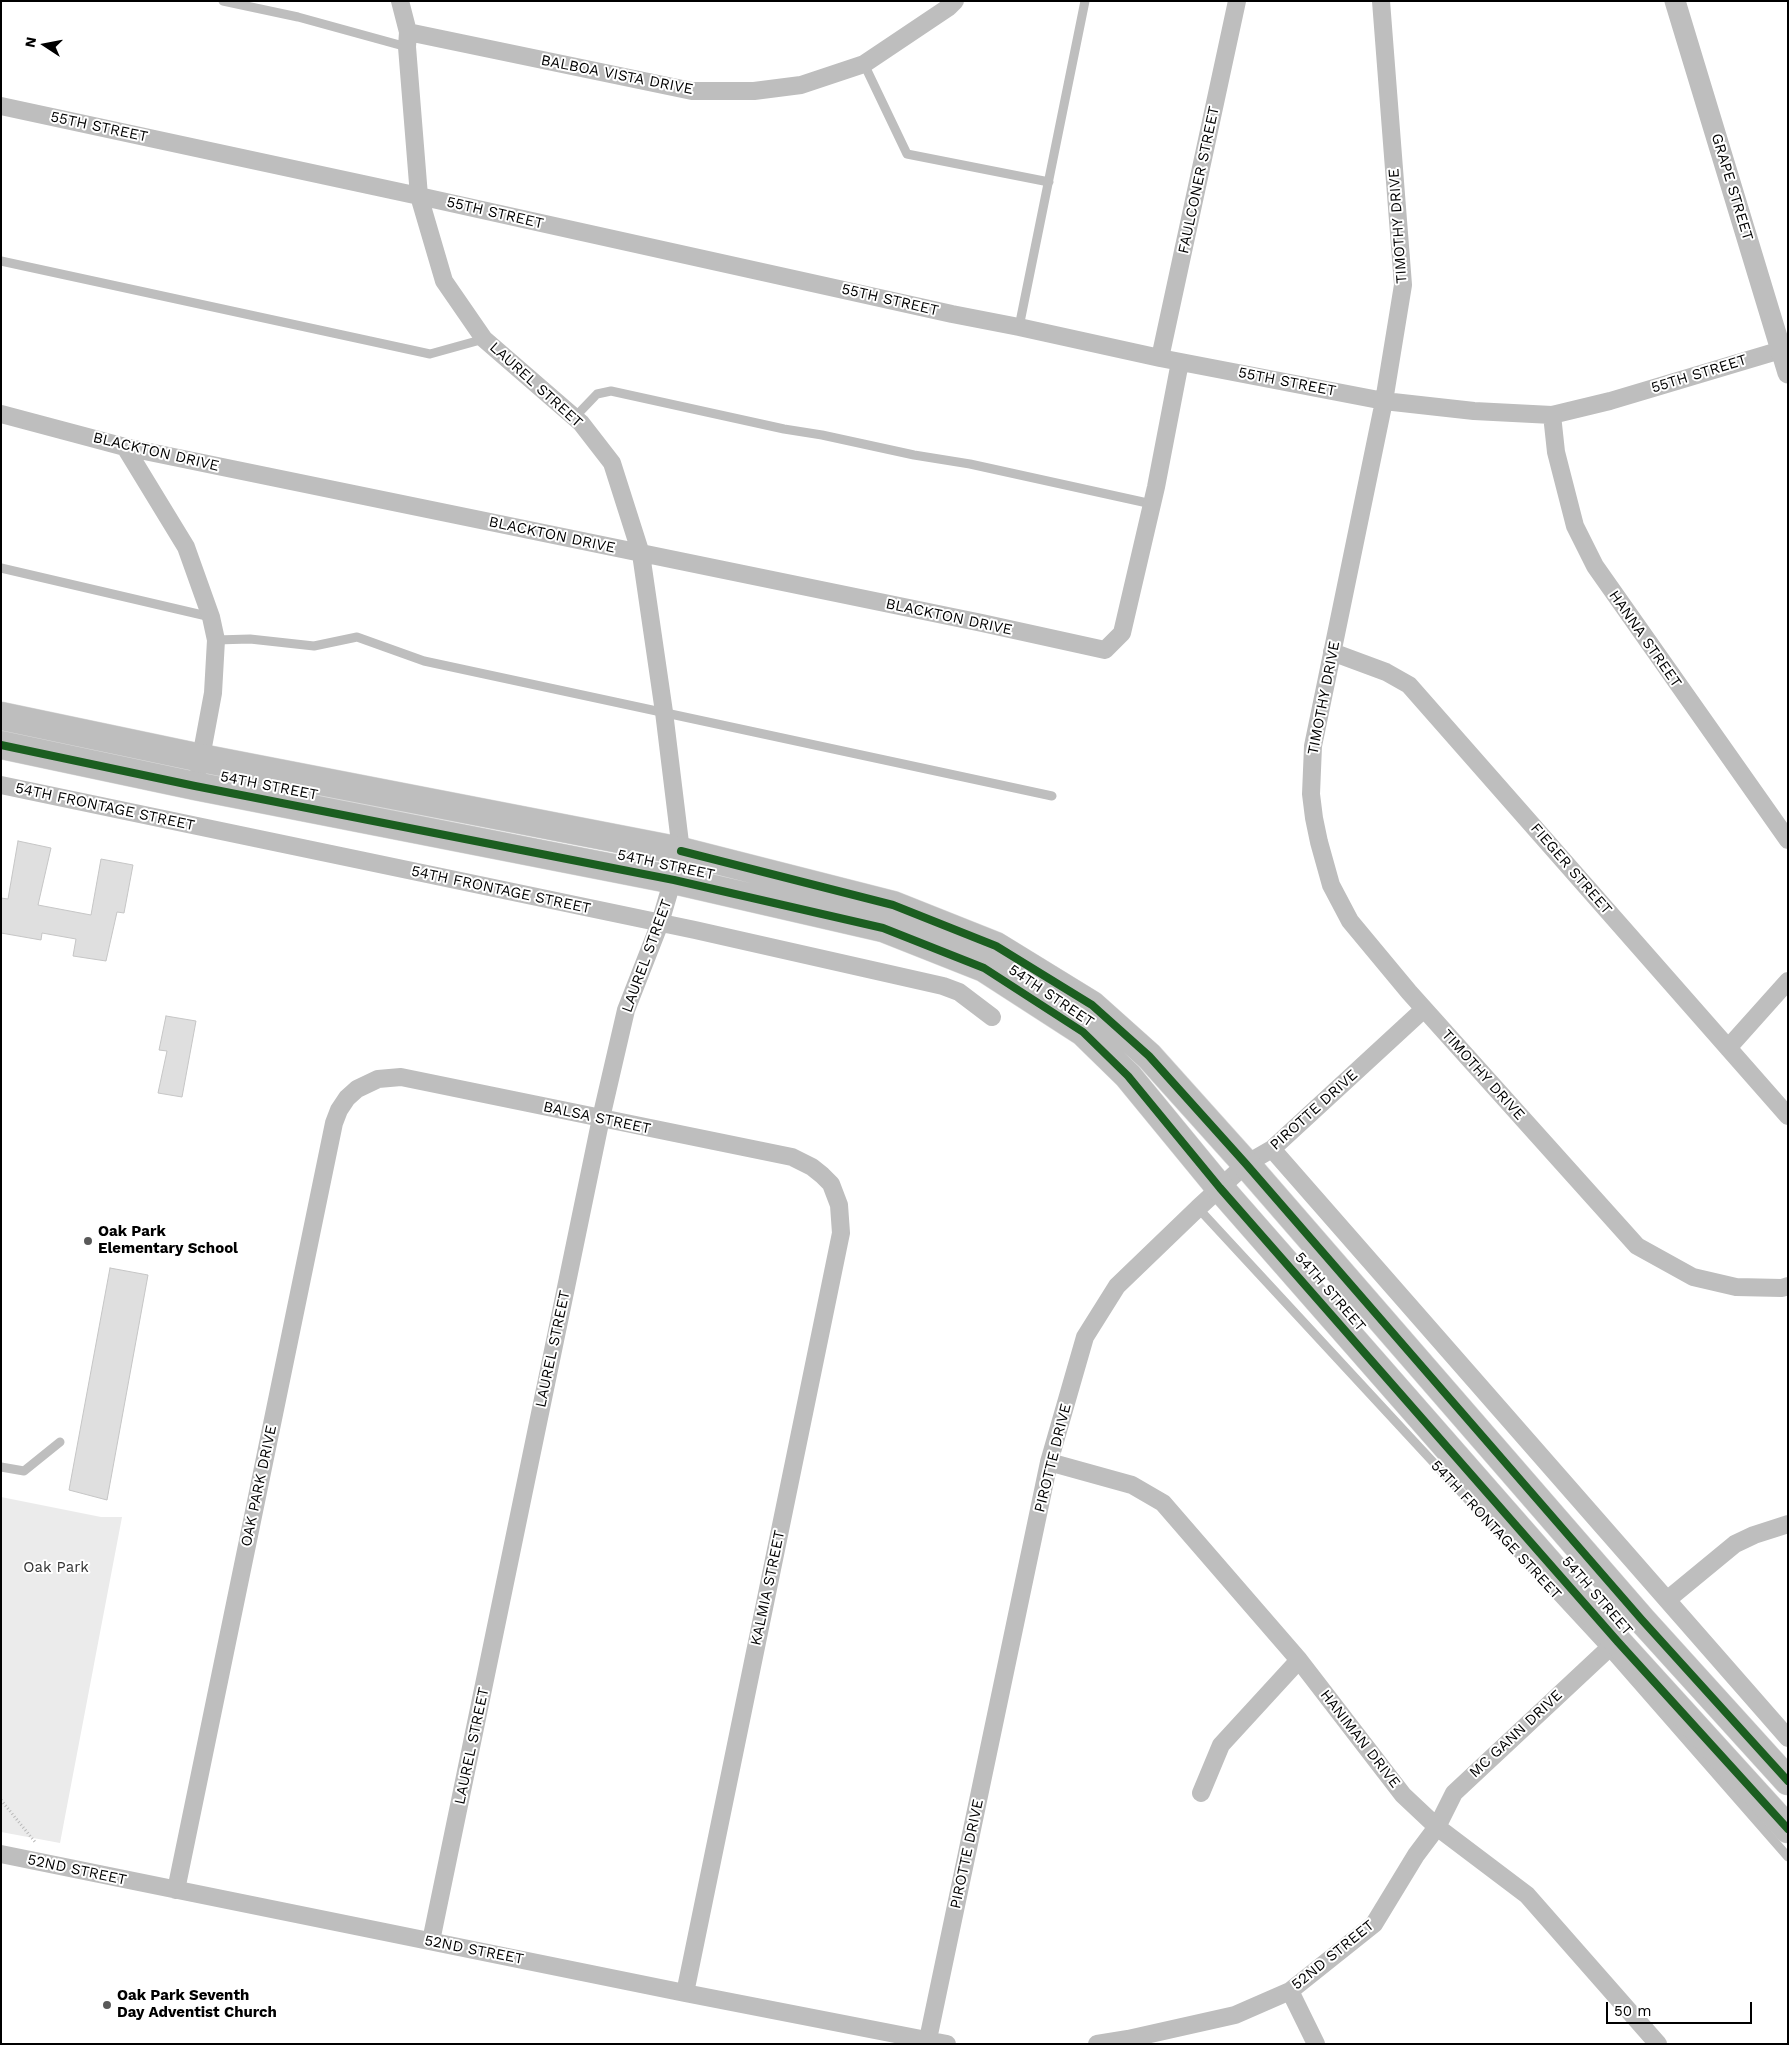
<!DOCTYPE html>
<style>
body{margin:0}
#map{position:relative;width:1789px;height:2045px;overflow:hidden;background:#fff;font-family:"Work Sans",sans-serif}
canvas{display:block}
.frame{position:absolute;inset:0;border:2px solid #000;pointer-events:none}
.north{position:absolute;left:20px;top:20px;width:50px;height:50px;-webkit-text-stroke:4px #fff;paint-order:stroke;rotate:281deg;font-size:14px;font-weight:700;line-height:20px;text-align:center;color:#000}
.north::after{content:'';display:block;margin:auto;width:18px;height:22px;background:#000;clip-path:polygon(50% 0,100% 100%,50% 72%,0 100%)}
.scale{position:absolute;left:1606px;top:2002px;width:146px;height:22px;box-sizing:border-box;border:2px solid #000;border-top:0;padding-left:6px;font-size:15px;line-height:18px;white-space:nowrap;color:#000;-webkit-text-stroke:4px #fff;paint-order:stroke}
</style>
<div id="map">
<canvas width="1789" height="2045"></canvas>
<div class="frame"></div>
<div class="north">N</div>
<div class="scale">50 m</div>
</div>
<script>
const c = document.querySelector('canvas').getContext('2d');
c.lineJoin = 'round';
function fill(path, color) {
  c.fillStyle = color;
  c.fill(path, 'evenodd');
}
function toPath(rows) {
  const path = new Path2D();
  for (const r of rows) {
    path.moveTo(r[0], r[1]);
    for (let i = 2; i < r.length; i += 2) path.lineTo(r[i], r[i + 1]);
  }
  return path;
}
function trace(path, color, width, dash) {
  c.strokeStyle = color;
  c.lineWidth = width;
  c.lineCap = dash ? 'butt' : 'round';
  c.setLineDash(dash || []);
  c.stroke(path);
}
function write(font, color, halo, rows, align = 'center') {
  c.font = font + ' "Work Sans",sans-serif';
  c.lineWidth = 4;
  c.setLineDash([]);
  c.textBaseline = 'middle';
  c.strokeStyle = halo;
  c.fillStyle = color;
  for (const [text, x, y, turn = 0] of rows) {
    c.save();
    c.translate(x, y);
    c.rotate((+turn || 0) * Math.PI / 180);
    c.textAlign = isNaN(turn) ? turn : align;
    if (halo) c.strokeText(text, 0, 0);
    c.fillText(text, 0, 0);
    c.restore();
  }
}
const green = toPath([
 [1,1497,101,1517,122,1517,60,1843,1,1832]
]);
const building = toPath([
 [18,841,51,848,38,905,91,915,101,859,133,865,124,913,117,912,106,961,73,956,76,939,42,933,41,940,1,933,1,898,8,899,18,841],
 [166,1016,196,1021,182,1097,158,1093,167,1051,159,1050,166,1016],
 [110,1268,148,1275,107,1500,69,1490,110,1268]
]);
const path = toPath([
 [1,1800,35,1842]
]);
const service = toPath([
 [223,1,298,17,407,47],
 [864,64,907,154,1049,182],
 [1,261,430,354,484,339],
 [1019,327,1085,1],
 [574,418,597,394,611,391,784,429,822,435,914,455,970,464,1152,504],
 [1,568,211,617],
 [216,640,250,639,314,646,357,637,424,661,1052,796],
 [1198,1208,1607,1650,1788,1857],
 [1,1467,24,1471,60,1442]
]);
const minor = toPath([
 [400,1,408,32,407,47,419,196,444,281,484,339,581,423,612,463,641,554,664,712,681,851,660,923,626,1010,601,1118,431,1941],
 [1381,1,1403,285,1384,401,1313,746,1311,794,1314,818,1319,842,1331,885,1350,921,1409,992,1637,1246,1693,1277,1736,1287,1782,1288,1788,1286],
 [408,32,692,91,754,91,801,85,864,64,949,7,955,1],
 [1,106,419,196,952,314,1019,327,1160,358,1384,401,1474,411,1552,415,1610,401,1781,350],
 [1160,358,1237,1],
 [1,414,125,447,982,623,1105,650,1122,633,1156,487,1180,362],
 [1552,415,1556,452,1575,526,1595,566,1788,840],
 [125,447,186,547,211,617,216,640,213,693,199,768],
 [1332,652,1386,672,1409,685,1788,1116],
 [1,785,695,930,943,986,959,992,992,1017],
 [1728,1048,1788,981],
 [1272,1149,1788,1738],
 [1049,1462,1132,1485,1163,1503,1299,1660,1403,1795,1437,1827,1527,1895,1658,2044],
 [1667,1600,1735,1544,1754,1535,1788,1524],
 [1201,1793,1221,1745,1299,1660],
 [1,1854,685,1993,947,2044],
 [176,1890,334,1123,339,1110,347,1098,357,1089,378,1079,401,1077,792,1157,812,1167,822,1175,831,1184,839,1205,841,1233,685,1993],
 [1290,1991,1316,2044],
 [927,2044,1049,1462,1085,1337,1117,1286,1198,1208,1246,1164,1272,1149,1424,1009],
 [1097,2044,1128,2039,1235,2015,1290,1991,1374,1924,1416,1855,1437,1827,1454,1793,1607,1650]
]);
const tertiary = toPath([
 [1675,1,1788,373]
]);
const primary = toPath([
 [1,716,201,758,681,851,893,905,996,946,1092,1005,1149,1056,1246,1164,1642,1620,1788,1781],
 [1,745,195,786,674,880,883,928,984,968,1083,1032,1128,1076,1220,1188,1618,1642,1788,1829]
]);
const cycleway = toPath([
 [1,745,195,786,674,880,883,928,984,968,1083,1032,1128,1076,1220,1188,1618,1642,1788,1829],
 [681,851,893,905,996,946,1092,1005,1149,1056,1246,1164,1642,1620,1788,1781]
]);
const markers = [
 [88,1241,5,"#595959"],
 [107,2005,5,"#595959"]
];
const streetNames = [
 ["BALBOA VISTA DRIVE",617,75,11],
 ["55TH STREET",99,127,12],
 ["FAULCONER STREET",1199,180,-78],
 ["GRAPE STREET",1732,187,73],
 ["55TH STREET",495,213,13],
 ["TIMOTHY DRIVE",1398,226,-94],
 ["55TH STREET",890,300,13],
 ["55TH STREET",1699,374,-17],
 ["55TH STREET",1287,382,11],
 ["LAUREL STREET",536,385,42],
 ["BLACKTON DRIVE",156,452,13],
 ["BLACKTON DRIVE",552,535,12],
 ["BLACKTON DRIVE",949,617,12],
 ["HANNA STREET",1645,639,55],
 ["TIMOTHY DRIVE",1324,698,-79],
 ["54TH STREET",269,786,11],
 ["54TH FRONTAGE STREET",105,807,12],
 ["54TH STREET",666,865,12],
 ["FIEGER STREET",1571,869,49],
 ["54TH FRONTAGE STREET",501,890,12],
 ["LAUREL STREET",647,956,-70],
 ["54TH STREET",1051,996,34],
 ["TIMOTHY DRIVE",1483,1075,48],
 ["PIROTTE DRIVE",1314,1110,-42],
 ["BALSA STREET",597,1118,12],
 ["54TH STREET",1330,1292,49],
 ["LAUREL STREET",553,1349,-78],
 ["PIROTTE DRIVE",1053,1458,-76],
 ["OAK PARK DRIVE",259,1486,-78],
 ["54TH FRONTAGE STREET",1496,1530,47],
 ["KALMIA STREET",768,1588,-78],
 ["54TH STREET",1597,1596,49],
 ["MC GANN DRIVE",1516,1734,-43],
 ["HANIMAN DRIVE",1360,1739,52],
 ["LAUREL STREET",472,1746,-78],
 ["PIROTTE DRIVE",967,1854,-78],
 ["52ND STREET",77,1870,12],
 ["52ND STREET",474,1950,11],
 ["52ND STREET",1333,1955,-39]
];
const poiNames = [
 ["Oak Park",98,1232],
 ["Elementary School",98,1249],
 ["Oak Park Seventh",117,1996],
 ["Day Adventist Church",117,2013]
];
const parkNames = [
 ["Oak Park",56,1568]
];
fill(green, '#ebebeb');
fill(building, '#dfdfdf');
trace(building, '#c6c6c6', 1);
trace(primary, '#dbdbdb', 29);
trace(path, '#b9b9b9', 3, [1, 2.5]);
trace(service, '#bebebe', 9);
trace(minor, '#bebebe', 18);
trace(tertiary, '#bebebe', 21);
trace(primary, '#bebebe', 28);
trace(cycleway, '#1b5e20', 8);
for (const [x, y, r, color] of markers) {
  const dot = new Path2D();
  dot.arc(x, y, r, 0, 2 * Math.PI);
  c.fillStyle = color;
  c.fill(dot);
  trace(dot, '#fff', 2);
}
write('15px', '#000', '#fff', streetNames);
write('bold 15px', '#000', '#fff', poiNames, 'left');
write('15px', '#323232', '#fff', parkNames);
</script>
